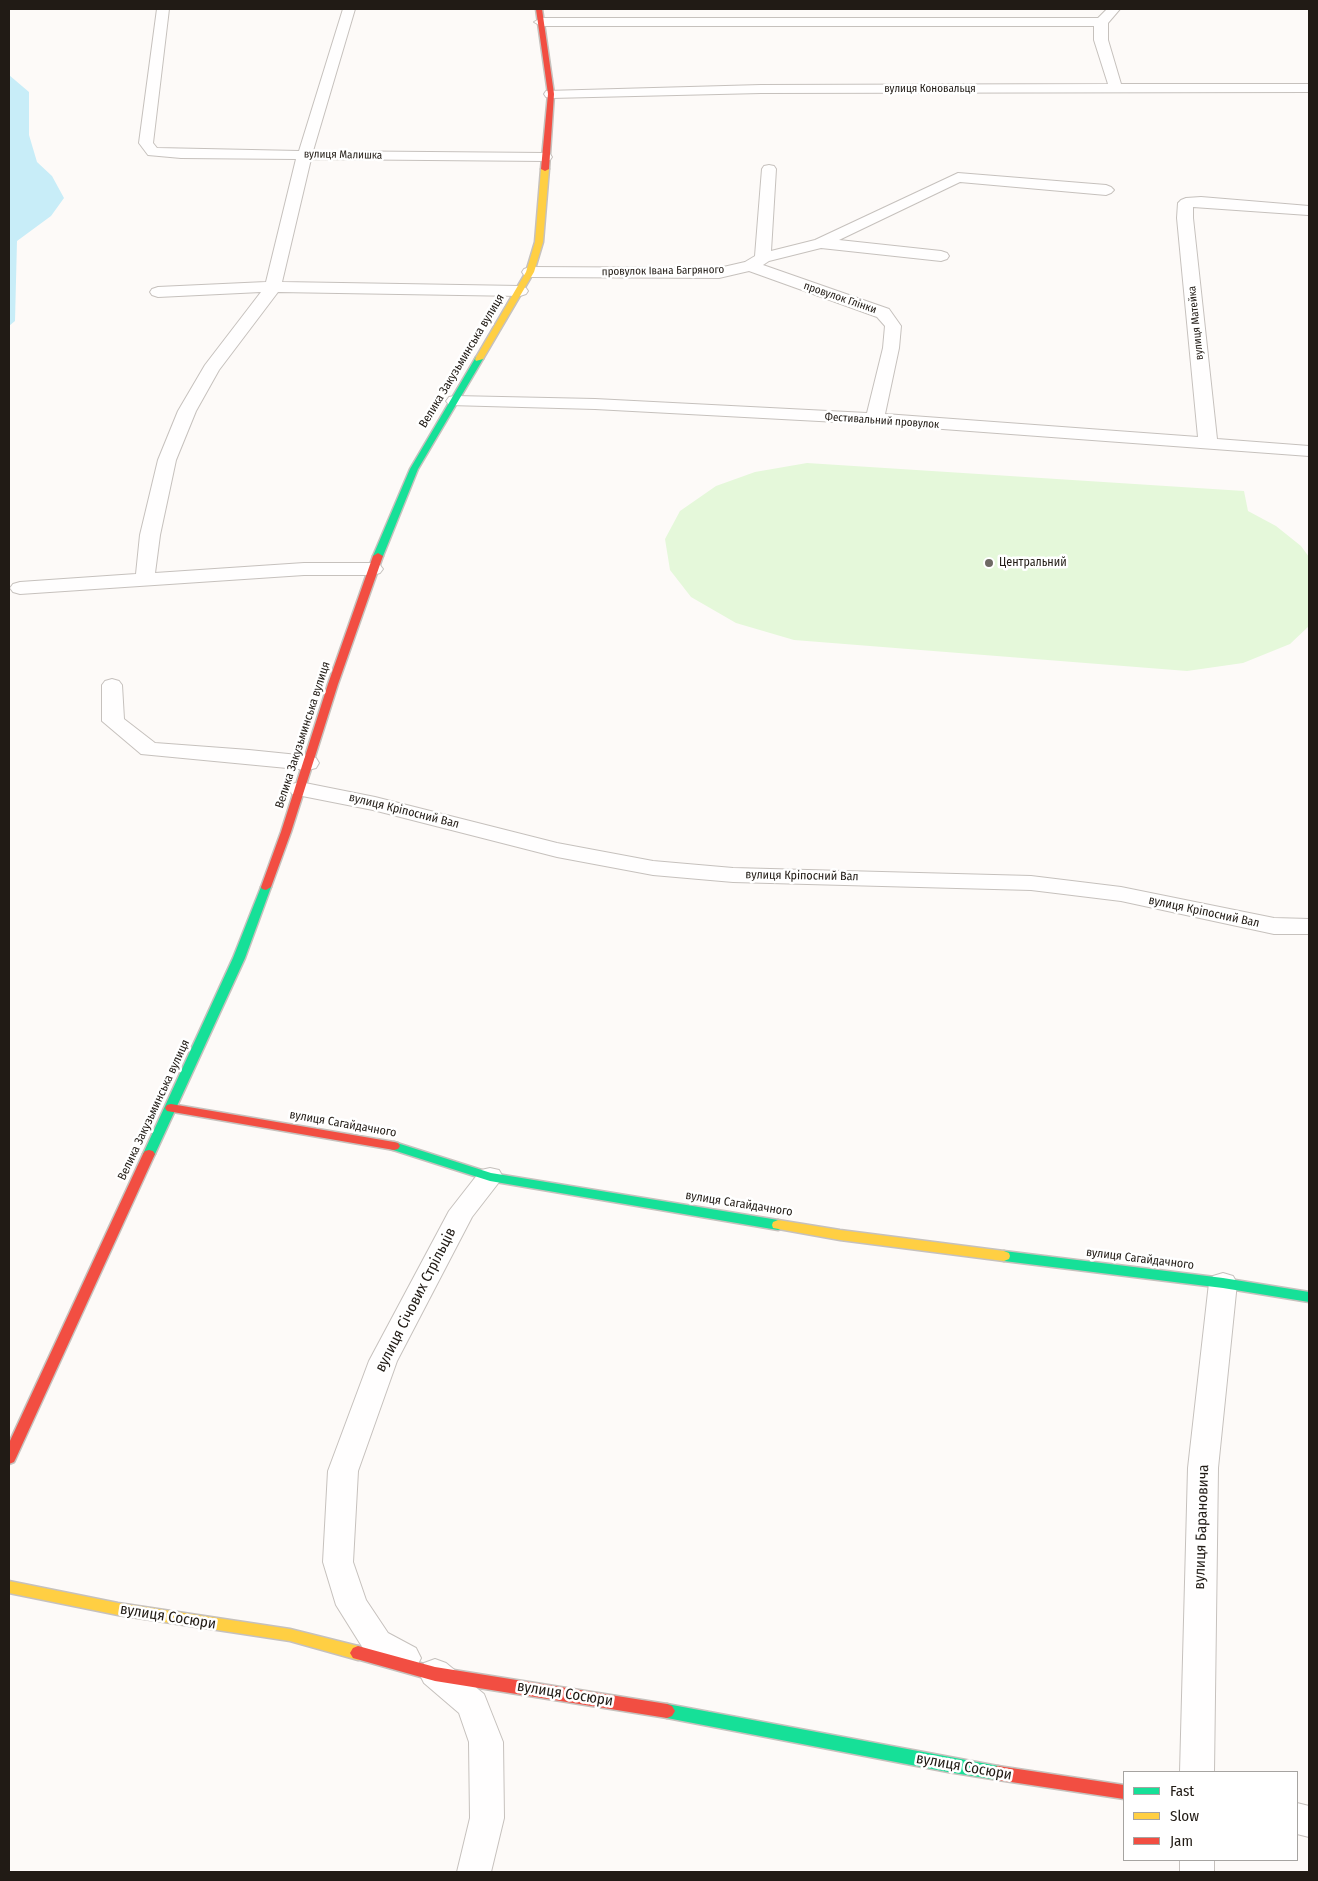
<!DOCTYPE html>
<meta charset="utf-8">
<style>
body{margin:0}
#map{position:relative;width:1318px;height:1881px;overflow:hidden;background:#fdfaf8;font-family:"Fira Sans Condensed",sans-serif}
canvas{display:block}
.frame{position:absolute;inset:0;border:10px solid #211b15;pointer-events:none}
.legend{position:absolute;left:1123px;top:1771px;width:175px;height:90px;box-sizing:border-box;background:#fff;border:1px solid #a6a4a1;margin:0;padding:6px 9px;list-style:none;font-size:15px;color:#211b15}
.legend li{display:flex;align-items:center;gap:10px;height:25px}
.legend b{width:25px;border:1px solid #a6a4a1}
</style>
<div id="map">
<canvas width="1318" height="1881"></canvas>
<div class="frame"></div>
<ul class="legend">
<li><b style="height:6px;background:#16e098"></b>Fast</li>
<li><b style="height:6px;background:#ffcf43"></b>Slow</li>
<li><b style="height:6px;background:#f24e42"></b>Jam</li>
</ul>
</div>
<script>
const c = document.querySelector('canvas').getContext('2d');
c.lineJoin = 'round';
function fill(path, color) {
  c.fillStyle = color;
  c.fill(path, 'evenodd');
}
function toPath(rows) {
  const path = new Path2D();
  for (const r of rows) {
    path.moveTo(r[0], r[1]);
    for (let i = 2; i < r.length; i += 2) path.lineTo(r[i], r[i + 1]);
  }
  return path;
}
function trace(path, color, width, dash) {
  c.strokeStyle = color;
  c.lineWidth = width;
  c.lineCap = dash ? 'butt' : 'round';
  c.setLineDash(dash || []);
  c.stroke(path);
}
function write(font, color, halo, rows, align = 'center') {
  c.font = font + ' "Fira Sans Condensed",sans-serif';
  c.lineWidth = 5;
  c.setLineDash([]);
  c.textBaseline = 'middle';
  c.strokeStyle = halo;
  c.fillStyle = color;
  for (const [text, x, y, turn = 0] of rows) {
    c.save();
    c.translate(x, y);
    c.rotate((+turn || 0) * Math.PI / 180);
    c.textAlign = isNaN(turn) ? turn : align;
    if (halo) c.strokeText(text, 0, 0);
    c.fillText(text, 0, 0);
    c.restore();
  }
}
const green = toPath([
 [807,463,1244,491,1248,511,1276,526,1301,546,1309,557,1309,626,1290,644,1243,663,1187,671,794,640,736,623,691,597,670,570,665,539,680,511,716,486,755,472]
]);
const water = toPath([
 [9,75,29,92,29,135,37,162,52,176,64,198,51,216,17,241,15,321,9,326]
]);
const street = toPath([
 [157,9,169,9,153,143,157,148,299,151,343,9,355,9,313,151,545,153,550,154,552,157,550,160,545,161,311,159,282,282,520,286,526,288,528,291,526,294,520,296,278,292,219,370,196,411,176,460,160,535,155,573,304,563,373,563,380,565,383,569,380,573,373,575,304,575,20,594,13,592,10,588,13,584,20,582,136,574,140,535,158,460,178,411,205,365,261,292,158,297,152,295,150,292,152,289,158,287,266,282,296,159,181,158,148,155,139,143,157,9],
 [1107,9,1120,9,1108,23,1108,40,1121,84,1309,84,1309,92,761,93,551,98,546,97,544,94,546,91,761,85,1108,84,1094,40,1094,26,541,26,534,22,541,18,1098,18,1107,9],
 [769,165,774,166,776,169,771,251,815,240,958,173,1106,185,1111,187,1114,190,1111,193,1106,195,960,182,839,240,941,251,947,253,949,256,947,259,941,261,821,248,769,261,763,265,889,309,901,326,899,348,885,414,1198,437,1177,218,1178,203,1181,200,1186,198,1201,197,1309,206,1308,215,1193,207,1193,218,1217,439,1309,446,1309,456,875,424,595,409,449,405,446,401,449,397,455,396,595,399,867,413,883,348,885,326,877,317,749,271,719,278,530,277,524,275,522,272,524,269,530,267,719,268,745,262,755,256,762,169,764,166,769,165],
 [112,679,119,681,122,685,124,719,155,743,249,750,308,756,316,758,319,763,316,768,308,770,141,754,102,721,102,685,105,681,112,679],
 [300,782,375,797,557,843,653,861,733,868,1031,876,1121,887,1274,918,1309,919,1309,934,1274,934,1121,901,1031,890,733,882,653,875,557,857,373,810,292,794,289,789,292,784,300,782],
 [490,1168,499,1170,503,1177,472,1217,397,1361,358,1471,353,1562,366,1600,388,1633,416,1648,421,1658,416,1668,405,1672,366,1653,336,1605,323,1562,328,1471,369,1361,449,1211,481,1170,490,1168],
 [1223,1273,1233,1276,1237,1283,1218,1468,1214,1772,1180,1772,1188,1468,1209,1283,1213,1276,1223,1273],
 [435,1659,446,1663,484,1694,503,1742,504,1818,491,1872,457,1872,470,1818,469,1742,459,1713,424,1683,419,1673,424,1663,435,1659],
 [1297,1803,1309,1806,1309,1837,1297,1834,1297,1803],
 [1180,1860,1214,1860,1214,1872,1180,1872,1180,1860]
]);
const fast = toPath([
 [476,357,483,359,418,469,383,556,378,559,375,558,373,556,410,469,476,357],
 [266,884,271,887,245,958,155,1154,153,1157,149,1158,145,1157,143,1154,233,958,261,887,266,884],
 [394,1142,491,1173,778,1220,783,1222,784,1225,783,1228,778,1230,490,1181,390,1149,388,1146,390,1143,394,1142],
 [1004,1251,1223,1278,1309,1292,1309,1302,1223,1288,1004,1261,999,1259,998,1256,999,1253,1004,1251],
 [667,1704,998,1766,1004,1768,1006,1773,1004,1778,998,1780,948,1772,667,1718,662,1716,659,1711,662,1706,667,1704]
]);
const slow = toPath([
 [545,167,549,169,543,242,534,272,483,359,476,361,475,359,526,272,535,242,541,169,545,167],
 [778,1220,840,1230,1004,1251,1009,1253,1010,1256,1009,1259,1004,1261,840,1240,773,1228,772,1225,773,1222,778,1220],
 [9,1581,118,1603,290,1629,358,1646,363,1648,366,1653,363,1658,358,1660,290,1641,118,1615,9,1593,9,1581]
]);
const jam = toPath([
 [536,9,542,9,554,94,549,169,545,171,541,169,548,94,536,9],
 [378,553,383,556,338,684,291,832,271,887,266,890,262,889,261,887,281,832,328,684,373,556,378,553],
 [171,1104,394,1142,398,1143,400,1146,398,1149,394,1150,167,1111,165,1108,167,1105,171,1104],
 [149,1150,153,1151,155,1154,16,1458,14,1462,9,1464,9,1443,143,1154,145,1151,149,1150],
 [358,1646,435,1667,667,1704,672,1706,675,1711,672,1716,667,1718,435,1681,353,1658,350,1653,353,1648,358,1646],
 [998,1766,1124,1785,1124,1799,998,1780,992,1778,990,1773,992,1768,998,1766]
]);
const markers = [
 [989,563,5,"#6e6964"]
];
const farStreetnames = [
 ["вулиця Коновальця",930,89],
 ["вулиця Малишка",343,155,1],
 ["провулок Івана Багряного",663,271,-1],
 ["провулок Глінки",840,298,19],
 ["вулиця Матейка",1196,323,-96],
 ["Фестивальний провулок",882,421,4]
];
const streetNames = [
 ["Велика Закузьминська вулиця",462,361,-59],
 ["Велика Закузьминська вулиця",303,735,-72],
 ["вулиця Кріпосний Вал",404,811,14],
 ["вулиця Кріпосний Вал",802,876,1],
 ["вулиця Кріпосний Вал",1204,912,12],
 ["Велика Закузьминська вулиця",154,1110,-65],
 ["вулиця Сагайдачного",343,1124,10],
 ["вулиця Сагайдачного",739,1204,9],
 ["вулиця Сагайдачного",1140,1259,7]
];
const poiNames = [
 ["Центральний",999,563]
];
const nearStreetnames = [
 ["вулиця Січових Стрільців",416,1300,-63],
 ["вулиця Барановича",1202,1527,-88],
 ["вулиця Сосюри",168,1617,9],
 ["вулиця Сосюри",565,1694,9],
 ["вулиця Сосюри",964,1767,10]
];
fill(green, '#e5f8da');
fill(water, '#c8edf8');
trace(street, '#c6c1bd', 2);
trace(fast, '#c6c1bd', 3);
trace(slow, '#c6c1bd', 3);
trace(jam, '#c6c1bd', 3);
fill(street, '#fffefe');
fill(fast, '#16e098');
fill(slow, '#ffcf43');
fill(jam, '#f24e42');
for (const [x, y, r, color] of markers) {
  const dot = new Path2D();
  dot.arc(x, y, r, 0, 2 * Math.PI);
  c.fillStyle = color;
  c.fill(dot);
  trace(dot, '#fff', 2);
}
write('11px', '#211b15', '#fff', farStreetnames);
write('12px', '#211b15', '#fff', streetNames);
write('12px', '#211b15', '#fff', poiNames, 'left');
write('15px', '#211b15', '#fff', nearStreetnames);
</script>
